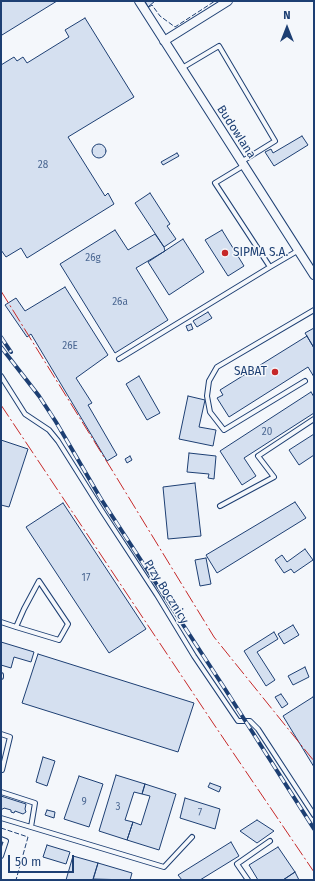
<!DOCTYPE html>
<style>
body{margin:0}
#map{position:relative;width:315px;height:881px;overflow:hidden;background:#f4f7fb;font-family:"Fira Sans",sans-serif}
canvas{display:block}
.frame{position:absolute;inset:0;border:2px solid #1d3f73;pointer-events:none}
.north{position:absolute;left:267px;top:8px;width:40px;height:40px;-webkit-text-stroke:3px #f4f7fb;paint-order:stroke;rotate:0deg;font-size:11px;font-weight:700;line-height:16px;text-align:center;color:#1d3f73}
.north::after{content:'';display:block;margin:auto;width:14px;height:18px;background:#1d3f73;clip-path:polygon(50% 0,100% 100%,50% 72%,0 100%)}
.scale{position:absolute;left:8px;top:855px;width:66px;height:18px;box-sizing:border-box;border:2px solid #1d3f73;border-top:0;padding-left:5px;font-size:12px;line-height:14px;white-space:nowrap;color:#1d3f73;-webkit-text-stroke:3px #f4f7fb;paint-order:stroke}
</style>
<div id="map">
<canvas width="315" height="881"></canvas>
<div class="frame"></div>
<div class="north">N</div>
<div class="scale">50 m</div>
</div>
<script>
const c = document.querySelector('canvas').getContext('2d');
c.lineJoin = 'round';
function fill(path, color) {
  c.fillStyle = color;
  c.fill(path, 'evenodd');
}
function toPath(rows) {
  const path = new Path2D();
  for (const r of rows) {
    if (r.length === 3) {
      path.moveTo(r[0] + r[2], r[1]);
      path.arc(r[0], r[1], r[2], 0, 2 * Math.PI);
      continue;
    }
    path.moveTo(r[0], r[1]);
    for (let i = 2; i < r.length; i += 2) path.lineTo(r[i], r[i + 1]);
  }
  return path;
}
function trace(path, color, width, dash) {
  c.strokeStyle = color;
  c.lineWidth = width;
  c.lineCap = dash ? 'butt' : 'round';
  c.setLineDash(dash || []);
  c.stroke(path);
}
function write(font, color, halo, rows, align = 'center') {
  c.font = font + ' "Fira Sans",sans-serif';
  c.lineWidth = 3;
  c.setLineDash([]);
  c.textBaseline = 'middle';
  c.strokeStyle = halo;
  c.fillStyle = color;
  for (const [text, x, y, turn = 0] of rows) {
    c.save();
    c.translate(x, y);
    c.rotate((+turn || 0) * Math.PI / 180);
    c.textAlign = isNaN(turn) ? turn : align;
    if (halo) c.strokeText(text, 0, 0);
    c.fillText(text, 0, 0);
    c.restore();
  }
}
const building = toPath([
 [1,1,57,1,2,35,1,33,1,1],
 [145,1,155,1,148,7,145,1],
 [85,18,134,97,68,137,105,196,108,193,114,204,27,258,21,248,6,257,1,250,1,65,14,57,17,61,23,57,27,63,69,37,65,30,85,18],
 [302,136,308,145,274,166,265,152,271,149,273,153,302,136],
 [99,151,7],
 [177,153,179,156,163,165,161,162,177,153],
 [150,193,170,224,167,226,176,239,164,247,135,203,150,193],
 [115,230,128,250,155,234,164,247,165,251,136,268,168,320,115,353,60,264,115,230],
 [222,230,244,266,228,276,205,240,222,230],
 [183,239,204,272,169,295,148,262,183,239],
 [65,287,108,355,76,378,92,403,88,405,117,455,107,461,31,334,27,337,5,305,16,298,25,311,65,287],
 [208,312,212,318,197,327,193,321,208,312],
 [191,324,193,329,188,331,186,326,191,324],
 [314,328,314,348,305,333,314,328],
 [307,336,314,348,314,377,308,367,229,417,217,398,223,395,220,390,307,336],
 [139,376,160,413,147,420,126,384,139,376],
 [311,392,314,397,314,413,244,458,256,476,242,485,220,451,311,392],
 [188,396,205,400,199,427,216,430,213,446,179,439,188,396],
 [314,434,314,455,299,465,289,450,314,434],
 [1,440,28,449,9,507,1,505,1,440],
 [189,453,216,456,214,479,208,478,209,474,187,472,189,453],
 [130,456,132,460,127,463,125,459,130,456],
 [195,483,201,536,168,539,163,487,195,483],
 [295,502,306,518,217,573,206,555,295,502],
 [63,503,146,629,109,653,26,527,63,503],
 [305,549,313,560,294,573,291,569,284,573,275,560,282,555,287,562,305,549],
 [206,558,211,584,200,586,195,560,206,558],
 [293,625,299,635,284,644,278,634,293,625],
 [274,632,278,639,257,652,275,680,266,686,244,651,274,632],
 [1,642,34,652,31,662,14,657,11,668,1,665,1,642],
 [38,654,194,703,178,752,22,703,38,654],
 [305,667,309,677,293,685,288,676,305,667],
 [281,694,288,704,282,708,275,697,281,694],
 [313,697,314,698,314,767,283,716,313,697],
 [43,757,55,761,47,786,36,782,43,757],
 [116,775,145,784,142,794,134,792,125,820,133,822,127,840,99,831,116,775],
 [79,776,103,784,89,827,64,819,79,776],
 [210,783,221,787,219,792,208,787,210,783],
 [145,784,176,794,159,850,127,840,133,822,141,825,150,796,142,794,145,784],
 [1,796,26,804,25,809,26,812,23,814,15,811,14,813,11,812,11,810,4,808,3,809,1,809,1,796],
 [185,798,220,809,215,829,180,818,185,798],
 [47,810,55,812,54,818,45,815,47,810],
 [257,820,274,831,257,843,240,831,257,820],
 [231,842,239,856,200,880,182,880,178,875,231,842],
 [47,845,70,852,66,864,43,857,47,845],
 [278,847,295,872,283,880,258,880,249,865,278,847],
 [73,856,98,863,93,880,66,880,73,856],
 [98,863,132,873,130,880,93,879,98,863],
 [295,872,299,880,283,880,295,872]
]);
const lane = toPath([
 [182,68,219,46,275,141,241,162],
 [270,267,299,250],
 [119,359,270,267,215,183,243,166],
 [1,376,25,414,49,430,58,441,102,511,157,595,194,656,238,721,250,721,258,729,314,815],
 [305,381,224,430,210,412,207,396,209,381,217,367,314,310],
 [220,506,274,477,258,456,314,419],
 [1,622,16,627,59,640,68,624,39,581,24,609,16,627],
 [1,675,1,677],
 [1,734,10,737,2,770,1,769],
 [1,792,35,803,31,827],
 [1,818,164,867,192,837],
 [1,839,6,841,1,856],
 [248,880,237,864,270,841]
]);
const street = toPath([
 [139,1,314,275],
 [164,41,228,1]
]);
const rail = toPath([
 [1,337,11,352],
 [1,347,39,396,56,422,101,499,225,689,314,829]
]);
const fence = toPath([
 [149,7,152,5,160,16,175,27,215,1],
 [1,828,28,837,16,880]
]);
const power = toPath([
 [1,291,112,470,214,637,314,761],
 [1,405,213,723,314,872]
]);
const markers = [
 [225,253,4,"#c62828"],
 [275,372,4,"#c62828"]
];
const numberNames = [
 ["28",43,165],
 ["26g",93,258],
 ["26a",120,302],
 ["26E",70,346],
 ["20",267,432],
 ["17",86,578],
 ["9",84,802],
 ["3",118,807],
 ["7",200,813]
];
const streetNames = [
 ["Budowlana",236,132,57],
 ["Przy Bocznicy",166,592,58]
];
const poiNames = [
 ["SIPMA S.A.",233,253],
 ["SABAT",267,372,"right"]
];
fill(building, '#d5e0f0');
trace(building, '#1d3f73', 1);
trace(lane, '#1d3f73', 6);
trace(street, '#1d3f73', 10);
trace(lane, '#f4f7fb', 4);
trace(street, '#f4f7fb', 8);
trace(rail, '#1d3f73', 4);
trace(rail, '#f4f7fb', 2.5, [8]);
trace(fence, '#1d3f73', 1, [5, 2]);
trace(power, '#c62828', 1, [14, 3, 2, 3]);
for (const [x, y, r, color] of markers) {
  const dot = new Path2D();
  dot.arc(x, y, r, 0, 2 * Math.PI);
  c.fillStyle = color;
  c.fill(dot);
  trace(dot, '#f4f7fb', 1.5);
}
write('10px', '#4b6792', null, numberNames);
write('12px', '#1d3f73', '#f4f7fb', streetNames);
write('12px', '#1d3f73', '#f4f7fb', poiNames, 'left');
</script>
